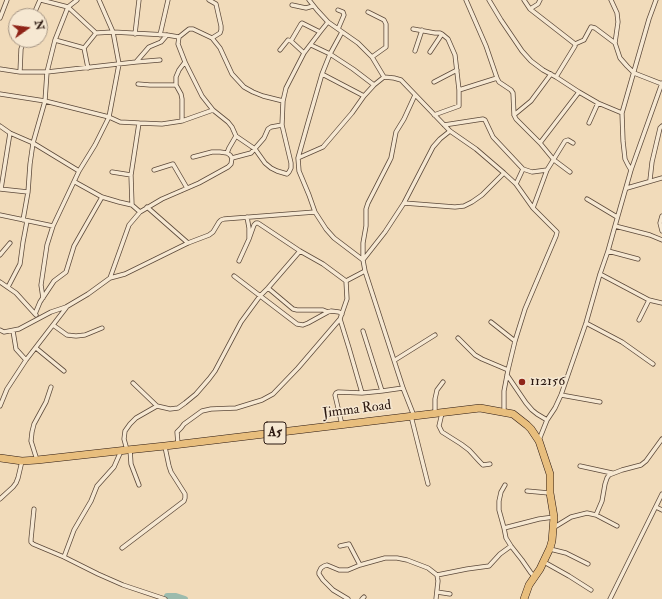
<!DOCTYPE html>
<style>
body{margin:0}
#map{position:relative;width:662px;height:599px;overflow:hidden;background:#f1dbba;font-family:"IM FELL Double Pica",serif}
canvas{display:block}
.north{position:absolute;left:8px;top:8px;width:40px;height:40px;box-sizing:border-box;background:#f6e8d2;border:1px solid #a59584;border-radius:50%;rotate:76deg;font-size:11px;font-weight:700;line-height:16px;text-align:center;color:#2b1810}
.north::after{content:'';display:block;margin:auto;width:14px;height:18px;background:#8f2418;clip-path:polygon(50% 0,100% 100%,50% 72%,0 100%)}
</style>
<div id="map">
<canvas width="662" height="599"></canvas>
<div class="north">N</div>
</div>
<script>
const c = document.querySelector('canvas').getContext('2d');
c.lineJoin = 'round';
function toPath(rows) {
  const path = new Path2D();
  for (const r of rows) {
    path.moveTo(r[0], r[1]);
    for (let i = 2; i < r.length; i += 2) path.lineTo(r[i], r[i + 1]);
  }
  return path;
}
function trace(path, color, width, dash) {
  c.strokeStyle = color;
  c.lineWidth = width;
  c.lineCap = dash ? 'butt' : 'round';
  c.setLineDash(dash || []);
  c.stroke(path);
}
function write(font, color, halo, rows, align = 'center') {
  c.font = font + ' "IM FELL Double Pica",serif';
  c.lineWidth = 3;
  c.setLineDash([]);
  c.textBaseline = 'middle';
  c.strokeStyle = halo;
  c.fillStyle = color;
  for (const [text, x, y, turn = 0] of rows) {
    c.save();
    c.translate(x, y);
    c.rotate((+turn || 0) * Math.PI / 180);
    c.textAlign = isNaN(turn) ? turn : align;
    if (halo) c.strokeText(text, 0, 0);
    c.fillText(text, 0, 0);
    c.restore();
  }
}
const river = toPath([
 [166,599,167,596,176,596,185,599]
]);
const street = toPath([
 [41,0,68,7,96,33,113,32,167,35,179,37,178,44,185,62,202,96,213,110,228,122,232,127,236,136,255,149,265,163,271,168,277,171,287,174,289,172,291,168,291,163,282,125,283,101,286,88,304,53,320,32,328,22],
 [209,0,216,4,221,26,221,30,220,33,212,38],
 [309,0,317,10,328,22,358,43,372,57,384,77,394,78,401,80,450,131,476,149,504,173,516,184,533,208,557,232,556,236,525,309,515,341,508,370,504,391,504,412],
 [466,0,486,46,497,78,499,82,511,90,513,93,514,115,516,119,540,143,554,160,570,172],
 [489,0,501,20,522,51,531,61,543,70,556,77,579,92,598,103,622,113],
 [524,0,530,9,575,44],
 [611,0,617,13,618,22,615,43,620,58,627,66,634,73,662,84],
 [292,5,306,8,313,6],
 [530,9,538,4,540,0],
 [338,10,343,12,344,15,338,29],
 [368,12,384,20,386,24,386,47,372,57],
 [33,16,40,0],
 [0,18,7,0],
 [413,29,435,33,440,33,442,34,448,39,455,55,459,90,459,106,434,115],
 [135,34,139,0],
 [160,35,168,0],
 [179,37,189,29,193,29,212,38,220,48,232,74,244,87,253,92,263,96,283,101],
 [55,40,84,48],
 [291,41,301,24,302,23,320,32],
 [291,41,304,53],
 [311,45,330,54,353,69,374,85],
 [84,48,88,68],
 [84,48,96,33],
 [280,50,288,40,291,41],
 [415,51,422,30],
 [430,52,442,34],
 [136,62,160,60],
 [0,69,20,72,47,72,136,62,149,47,161,42,167,35],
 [20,72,21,49,24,40],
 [322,74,364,96],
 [556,77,575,46,575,44,584,40,591,27,595,28,615,43],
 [434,82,457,70],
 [138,84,150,85,176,85,181,94,182,99,182,121],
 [176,85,176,77,179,70,185,62],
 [459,90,497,78],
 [0,94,45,101,109,117,120,122,139,123,162,124,182,121,213,110],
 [514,115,531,101,551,74],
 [589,123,598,103],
 [444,125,483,119,485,120,493,137,523,169,532,172,547,170],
 [0,126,10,133,33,143,79,171],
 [540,143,579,92],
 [227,153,229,148,236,136],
 [232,158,251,153,264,138,268,129,271,127,282,125],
 [298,158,307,126,322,74,330,54,342,32],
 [154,170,173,164,187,188],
 [631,170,628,165,625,159,623,141,622,113,649,19,656,0],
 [112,172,131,175],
 [650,180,652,162,660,128,662,126],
 [75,182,102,197,119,202,132,205,140,212],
 [516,184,523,169],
 [627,188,662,178],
 [0,189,28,192],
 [1,189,10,133],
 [587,199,617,217],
 [404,203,455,207,464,206,472,202,482,195,504,173],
 [132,205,131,175,139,123],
 [147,207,188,243],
 [533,208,547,170,565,141,568,140,573,143],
 [0,215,53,226],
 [662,216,660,223,662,231],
 [23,220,28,192,30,164,33,143,45,101,47,72,55,40,68,7,77,0],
 [615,226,650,235,662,240],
 [249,239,254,225,256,223,258,223,300,251,323,264,346,281,365,271],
 [608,251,638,259],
 [0,255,10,243],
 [363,260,334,238,326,229,315,212,309,195,299,171,298,158,323,147,352,113,364,96,374,85,384,77],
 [363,260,385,232,404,203,433,147,440,139,450,131],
 [239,261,249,239,249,228,247,217],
 [600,274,649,300,662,303],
 [234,276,297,324,303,325,308,323,328,312],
 [110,278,129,225,140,212,162,199,199,183,228,167,231,164,232,158,230,155,227,153,220,152,212,152,193,157],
 [0,282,16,293,36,315],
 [8,287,20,264,23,242,27,221],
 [268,288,293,309,297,310,323,310,328,312,331,311,339,312,342,314],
 [43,298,41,285,47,245,53,226,79,171,95,145,109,117,119,64,113,32,99,0],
 [35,314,40,302,54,281,66,272,74,246,102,197],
 [340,319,349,348,362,393],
 [639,320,649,300],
 [491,322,515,341],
 [586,323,622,342,653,364],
 [53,325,67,335,76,336,85,335,102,328],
 [0,330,4,332,19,329,51,312,66,307,88,294,110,278,125,274,188,243,209,235,213,232,219,222,221,220,224,219,315,212],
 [13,331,16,349,26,360],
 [363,331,382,391],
 [458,338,475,355,482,359,508,370],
 [36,348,64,371],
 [395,360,435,335],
 [507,375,526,403,532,410,537,414,547,420],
 [133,383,157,406],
 [561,395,600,402],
 [0,406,7,389,26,360,66,308],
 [435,413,435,399,437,390,443,382],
 [442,413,439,426,442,432,461,444,469,450,480,462,483,465,490,464],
 [411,416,428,484],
 [414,416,403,388,365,271,363,260,363,243,366,226,366,209,368,203,389,162,391,158,396,132,404,119,415,95],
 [342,425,335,395,336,393,338,392,362,393,382,391,403,388],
 [539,440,547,420,555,408,561,395,586,323,600,274,608,251,615,226,631,170,662,83],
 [178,444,177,432,181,428,184,424,202,411,211,409,236,408,262,400,273,394,298,368,340,319,347,299,346,281],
 [130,449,131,464,139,485],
 [127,450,124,439,125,431,130,424,136,418,157,406,170,409,178,408,185,403,196,394,209,379,215,371,241,322,260,296,268,288,300,251],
 [37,460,31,441,32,432,34,424,46,402,51,387],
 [580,466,612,473],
 [527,491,549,493],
 [0,499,13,487,16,483,18,478,22,461],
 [656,507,662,510],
 [34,509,31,539,31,542,33,544,64,557,98,574,123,585,165,599],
 [596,515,602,501,605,484,607,478,609,475,622,470,641,465,646,461,662,439],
 [504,528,499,510,499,501,501,492,505,485],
 [553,528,571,517,587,513,596,515,617,526],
 [340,546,349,544,360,565],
 [122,548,184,501,185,498,185,494,171,472,169,466,165,447],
 [550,549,566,553,588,564],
 [64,557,74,530,91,501,97,486,114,467,121,451],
 [544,562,569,576,591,590],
 [437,575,467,569,489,566,500,554,511,546],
 [534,576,531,573,522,560,511,546,506,538,504,528,539,519,554,517],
 [437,592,450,594],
 [348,599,333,590,323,580,319,574,319,572,321,568,324,566,327,565,339,570,348,570,360,565,385,558,397,558,407,560,428,568,437,575,438,581,436,599],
 [362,599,364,597],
 [610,599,662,494]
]);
const highway = toPath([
 [0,458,22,461,37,460,127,450,165,446,480,408,513,414,527,425,531,429,539,441,550,474,550,493,554,517,552,541,550,548,540,569,529,585,524,599]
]);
const markers = [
 [522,382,4,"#8f2418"]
];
const shields = [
 [275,433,22]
];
const shieldNames = [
 ["A5",275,433]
];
const poiNames = [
 ["112156",530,382]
];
const streetNames = [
 ["Jimma Road",357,410,-7]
];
trace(river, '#9bbbad', 6);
trace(street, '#5c493a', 5);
trace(highway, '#2b1810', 8);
trace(street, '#f6e8d2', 3.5);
trace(highway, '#e8be7d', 7);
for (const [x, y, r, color] of markers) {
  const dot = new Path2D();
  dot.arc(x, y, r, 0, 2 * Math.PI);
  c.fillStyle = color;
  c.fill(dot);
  trace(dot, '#f6e8d2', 1.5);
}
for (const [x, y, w] of shields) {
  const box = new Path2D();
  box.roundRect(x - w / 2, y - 11, w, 22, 3);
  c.fillStyle = '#f6e8d2';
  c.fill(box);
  trace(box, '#2b1810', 1);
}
write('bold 13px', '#2b1810', null, shieldNames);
write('14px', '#2b1810', '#f6e8d2', poiNames, 'left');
write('14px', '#2b1810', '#f6e8d2', streetNames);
</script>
